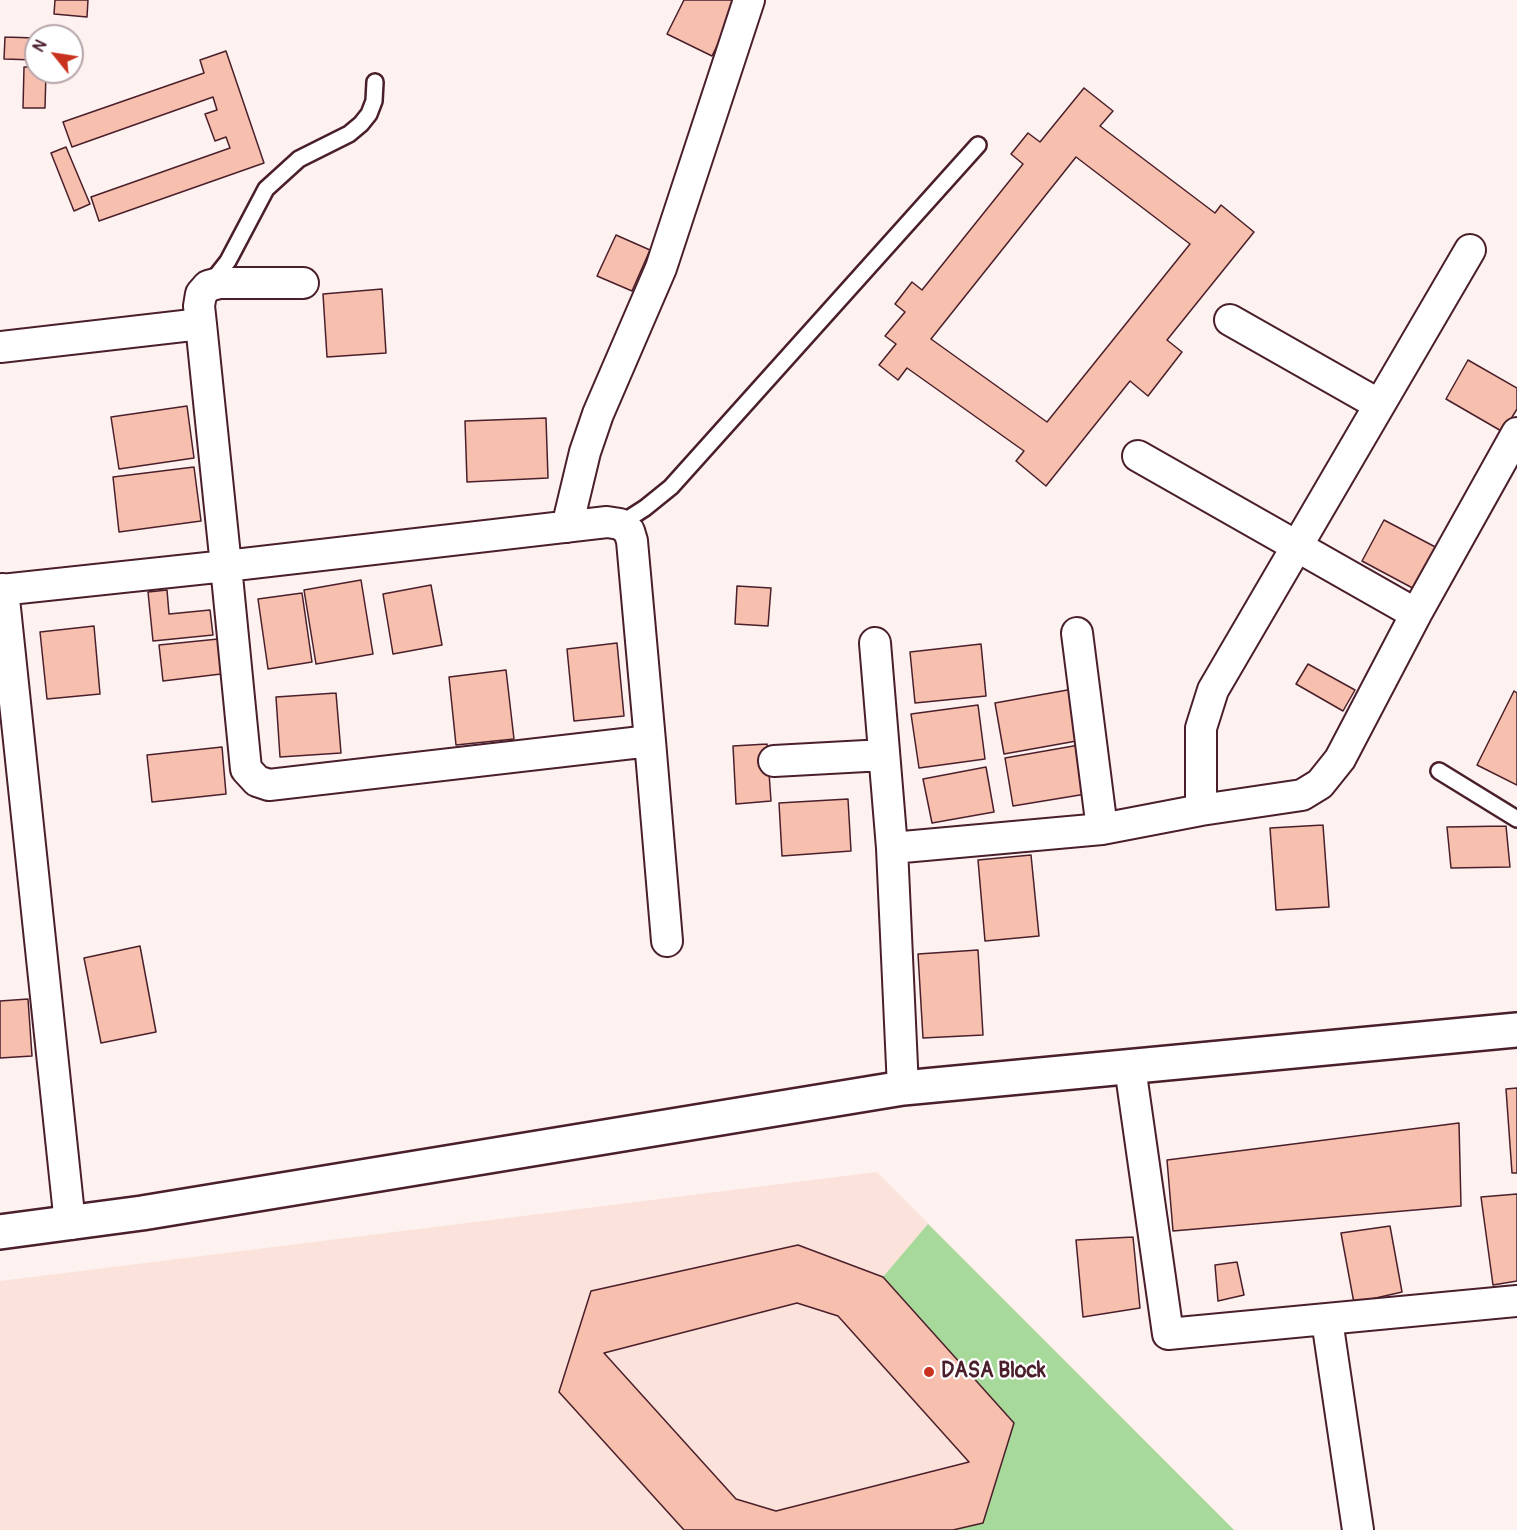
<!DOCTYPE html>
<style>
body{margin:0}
#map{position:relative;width:1517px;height:1530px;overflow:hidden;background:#fdf2ef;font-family:Pangolin,sans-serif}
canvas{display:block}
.north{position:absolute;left:24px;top:24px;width:60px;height:60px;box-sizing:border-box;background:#fff;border:2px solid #b7a5aa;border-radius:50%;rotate:300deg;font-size:16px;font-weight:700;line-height:24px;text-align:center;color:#4a1f2b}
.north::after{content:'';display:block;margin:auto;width:21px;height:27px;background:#c8321e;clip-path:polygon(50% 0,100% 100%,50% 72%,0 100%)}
</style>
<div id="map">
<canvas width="1517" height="1530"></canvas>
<div class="north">N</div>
</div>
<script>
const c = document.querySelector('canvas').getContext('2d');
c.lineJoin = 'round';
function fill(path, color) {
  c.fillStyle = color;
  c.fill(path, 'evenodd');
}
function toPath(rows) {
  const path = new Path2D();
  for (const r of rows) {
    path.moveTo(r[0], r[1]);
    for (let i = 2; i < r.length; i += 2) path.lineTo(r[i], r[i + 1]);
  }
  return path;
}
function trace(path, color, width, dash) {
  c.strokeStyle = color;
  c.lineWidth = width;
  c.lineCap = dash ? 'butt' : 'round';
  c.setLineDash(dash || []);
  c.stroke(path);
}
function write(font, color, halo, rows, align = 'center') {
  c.font = font + ' Pangolin,sans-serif';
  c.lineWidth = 4.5;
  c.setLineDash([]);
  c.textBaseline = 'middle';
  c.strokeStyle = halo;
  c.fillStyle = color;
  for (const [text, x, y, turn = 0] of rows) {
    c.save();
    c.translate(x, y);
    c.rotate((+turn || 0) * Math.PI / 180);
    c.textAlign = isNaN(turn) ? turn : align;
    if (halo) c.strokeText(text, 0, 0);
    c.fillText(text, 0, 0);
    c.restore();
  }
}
const built = toPath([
 [877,1172,1234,1530,0,1530,0,1281]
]);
const green = toPath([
 [928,1224,1234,1530,953,1530,983,1523,1014,1423,883,1277]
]);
const building = toPath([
 [55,0,88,0,87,17,54,14,55,0],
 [684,0,731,0,738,3,712,56,667,34,684,0],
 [5,37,36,38,36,60,4,59,5,37],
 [226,51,264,163,99,221,91,197,230,148,226,137,215,141,205,114,217,110,213,97,72,147,63,122,204,73,200,60,226,51],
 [24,67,36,67,36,72,46,72,45,108,23,108,24,67],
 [1084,88,1113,111,1100,126,1215,213,1221,205,1254,232,1167,340,1182,352,1148,396,1130,381,1046,486,1016,461,1024,451,907,368,898,380,879,365,896,344,885,336,905,312,895,304,912,282,922,290,1023,164,1011,154,1028,133,1040,142,1084,88],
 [1076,157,1190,244,1047,422,931,339,1076,157],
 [66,147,90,204,74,211,51,153,66,147],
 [616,235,650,250,632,291,597,276,616,235],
 [382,289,386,353,327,357,323,294,382,289],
 [1468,360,1517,388,1517,409,1503,432,1446,399,1468,360],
 [187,406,194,458,119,469,111,417,187,406],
 [546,418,548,478,467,482,465,421,546,418],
 [194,467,201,521,119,532,113,477,194,467],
 [1384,520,1443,551,1420,592,1362,561,1384,520],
 [361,580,373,654,316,664,304,590,361,580],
 [431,585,442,645,393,654,383,594,431,585],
 [737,586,771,588,768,626,735,624,737,586],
 [167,590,169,614,210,610,213,635,153,641,148,592,167,590],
 [302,593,312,662,268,669,258,599,302,593],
 [94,626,100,694,47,699,40,632,94,626],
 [218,639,221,674,163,681,159,645,218,639],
 [617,643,624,716,574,721,567,649,617,643],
 [981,644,986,696,915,703,910,652,981,644],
 [1308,664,1355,690,1343,711,1296,684,1308,664],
 [506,670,514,739,456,745,449,677,506,670],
 [1073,689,1082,740,1004,754,995,703,1073,689],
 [1514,691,1517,693,1517,785,1477,765,1514,691],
 [336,693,341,753,280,757,276,697,336,693],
 [978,705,985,759,919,768,911,714,978,705],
 [767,744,771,801,736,804,733,746,767,744],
 [1079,745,1086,794,1013,806,1005,758,1079,745],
 [222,747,226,794,152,802,147,755,222,747],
 [986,767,994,812,932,823,923,779,986,767],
 [848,799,851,851,782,856,779,803,848,799],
 [1323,825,1329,907,1276,910,1270,828,1323,825],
 [1506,826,1510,867,1451,868,1447,827,1506,826],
 [1031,855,1039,936,985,941,978,860,1031,855],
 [140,946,156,1032,101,1043,84,958,140,946],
 [978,950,983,1035,923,1038,918,954,978,950],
 [28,999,32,1056,0,1058,0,1001,28,999],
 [1517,1088,1517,1173,1512,1173,1506,1089,1517,1088],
 [1459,1123,1461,1206,1173,1231,1167,1160,1459,1123],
 [1517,1194,1517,1281,1493,1285,1481,1197,1517,1194],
 [1390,1226,1402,1292,1354,1303,1341,1233,1390,1226],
 [1133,1237,1140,1308,1083,1317,1076,1240,1133,1237],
 [798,1245,883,1277,1014,1423,983,1523,953,1530,684,1530,559,1392,591,1291,798,1245],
 [797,1303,838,1316,969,1462,776,1511,736,1499,604,1353,797,1303],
 [1237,1262,1244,1295,1218,1301,1215,1265,1237,1262]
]);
const lane = toPath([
 [210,284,228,261,266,189,299,159,349,134,361,124,369,114,374,101,375,82],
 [620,524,645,508,671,487,978,145],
 [1439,771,1517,819]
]);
const street = toPath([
 [1230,320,1378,404],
 [0,347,201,324],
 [1138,456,1416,614,1340,759,1320,784,1302,795,1201,810],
 [567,527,585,452,598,414,661,268,749,0],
 [3,589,70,1224],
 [0,590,226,566,607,522,620,524,629,531,632,541,650,741,269,785,257,781,246,769,226,566,201,324,199,306,201,294,208,286,219,283,303,283],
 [1416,614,1517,433],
 [1077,633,1102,829],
 [875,643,892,848,903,1088],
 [650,741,667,941],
 [774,761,884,755],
 [892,848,1102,829,1201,810,1201,728,1213,690,1470,250],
 [1130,1067,1168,1334,1517,1301],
 [1327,1320,1358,1530]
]);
const secondary = toPath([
 [0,1232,142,1213,903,1088,1517,1030]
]);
const markers = [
 [929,1372,6,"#c8321e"]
];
const poiNames = [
 ["DASA Block",941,1372]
];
fill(built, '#fbe3db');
fill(green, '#a6d99a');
fill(building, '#f7bfad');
trace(building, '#4a1f2b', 1.5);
trace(lane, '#4a1f2b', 20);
trace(street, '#4a1f2b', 34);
trace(secondary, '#4a1f2b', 38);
trace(lane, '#fff', 15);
trace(street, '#fff', 30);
trace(secondary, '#fff', 33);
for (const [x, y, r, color] of markers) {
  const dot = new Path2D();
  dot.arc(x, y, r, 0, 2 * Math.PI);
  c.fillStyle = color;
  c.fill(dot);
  trace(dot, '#fff', 2);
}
write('bold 21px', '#4a1f2b', '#fff', poiNames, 'left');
</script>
